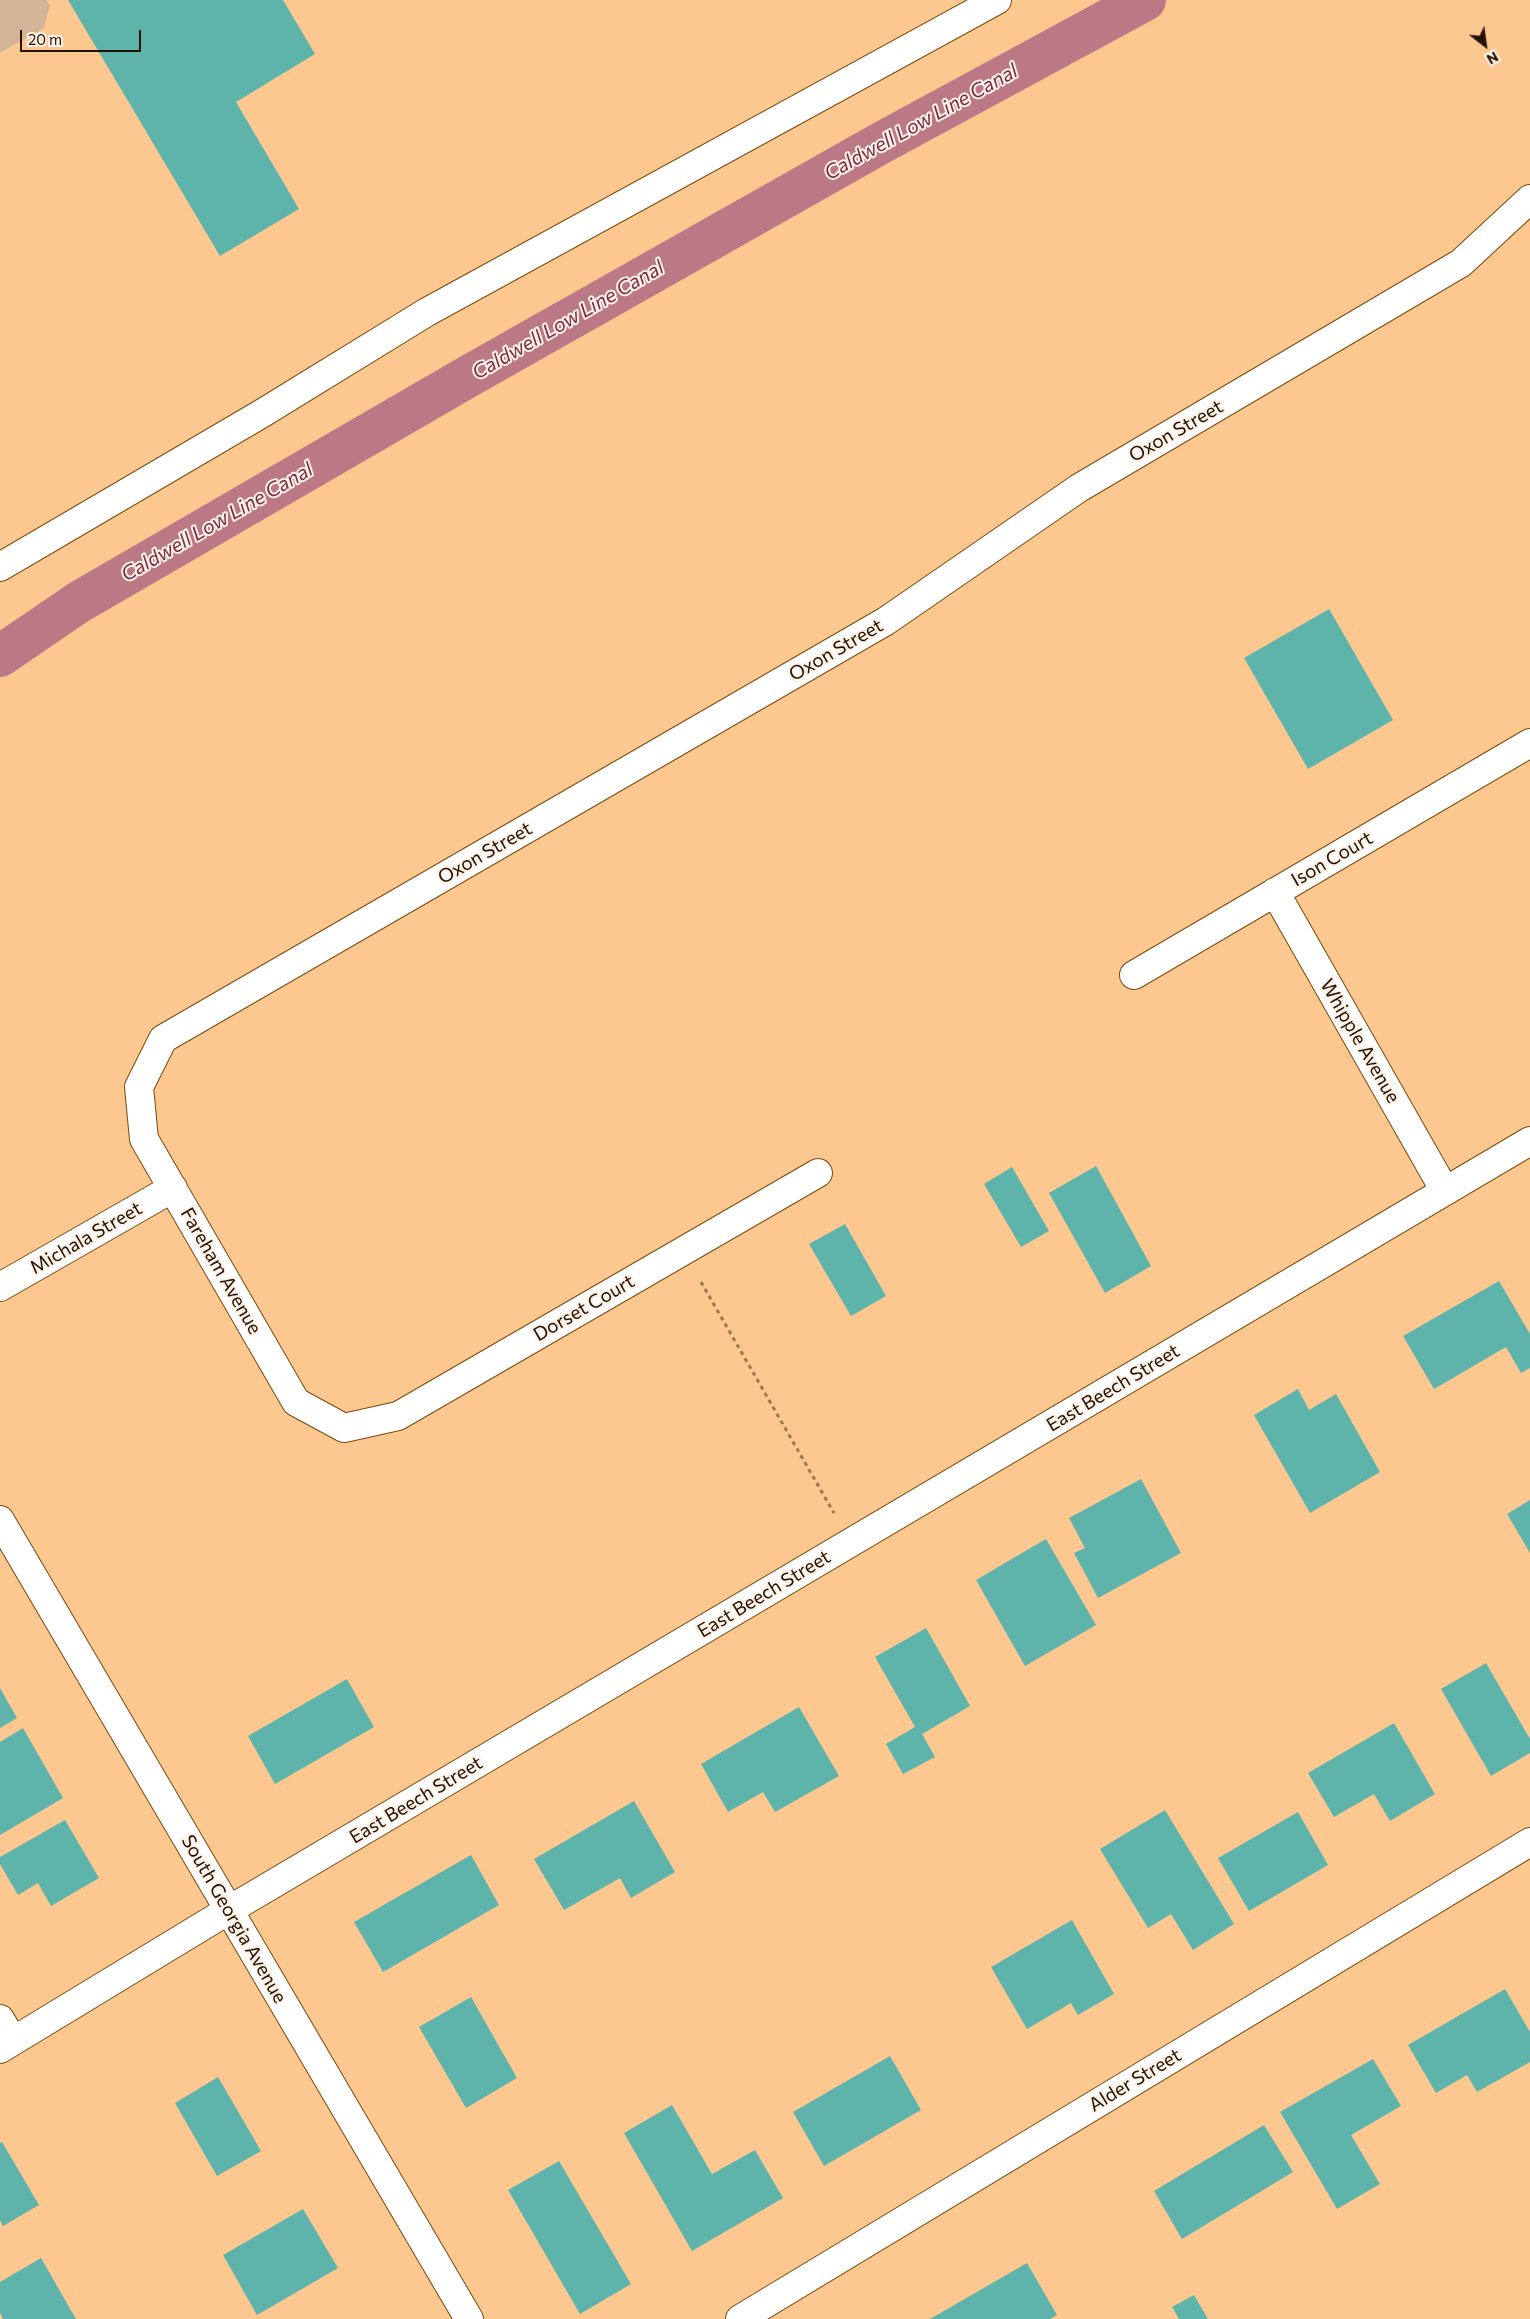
<!DOCTYPE html>
<style>
body{margin:0}
#map{position:relative;width:1530px;height:2319px;overflow:hidden;background:#fdc790;font-family:Commissioner,sans-serif}
canvas{display:block}
.north{position:absolute;left:1460px;top:20px;width:50px;height:50px;-webkit-text-stroke:4px #fdf2e7;paint-order:stroke;rotate:150deg;font-size:14px;font-weight:700;line-height:20px;text-align:center;color:#241100}
.north::after{content:'';display:block;margin:auto;width:18px;height:22px;background:#241100;clip-path:polygon(50% 0,100% 100%,50% 72%,0 100%)}
.scale{position:absolute;left:20px;top:30px;width:121px;height:22px;box-sizing:border-box;border:2px solid #241100;border-top:0;padding-left:6px;font-size:15px;line-height:18px;white-space:nowrap;color:#241100;-webkit-text-stroke:4px #fdf2e7;paint-order:stroke}
</style>
<div id="map">
<canvas width="1530" height="2319"></canvas>
<div class="north">N</div>
<div class="scale">20 m</div>
</div>
<script>
const c = document.querySelector('canvas').getContext('2d');
c.lineJoin = 'round';
function fill(path, color) {
  c.fillStyle = color;
  c.fill(path, 'evenodd');
}
function toPath(rows) {
  const path = new Path2D();
  for (const r of rows) {
    path.moveTo(r[0], r[1]);
    for (let i = 2; i < r.length; i += 2) path.lineTo(r[i], r[i + 1]);
  }
  return path;
}
function trace(path, color, width, dash) {
  c.strokeStyle = color;
  c.lineWidth = width;
  c.lineCap = dash ? 'butt' : 'round';
  c.setLineDash(dash || []);
  c.stroke(path);
}
function write(font, color, halo, rows, align = 'center') {
  c.font = font + ' Commissioner,sans-serif';
  c.lineWidth = 4;
  c.setLineDash([]);
  c.textBaseline = 'middle';
  c.strokeStyle = halo;
  c.fillStyle = color;
  for (const [text, x, y, turn = 0] of rows) {
    c.save();
    c.translate(x, y);
    c.rotate((+turn || 0) * Math.PI / 180);
    c.textAlign = isNaN(turn) ? turn : align;
    if (halo) c.strokeText(text, 0, 0);
    c.fillText(text, 0, 0);
    c.restore();
  }
}
const green = toPath([
 [0,0,47,0,50,6,44,28,0,53]
]);
const canal = toPath([
 [0,656,79,602,469,376,881,143,1145,0]
]);
const building = toPath([
 [68,0,283,0,315,54,236,102,299,209,220,256],
 [1329,609,1393,720,1308,769,1244,658],
 [1096,1166,1151,1266,1105,1293,1049,1193],
 [1012,1167,1049,1231,1021,1247,984,1184],
 [845,1224,886,1296,851,1316,809,1244],
 [1499,1281,1530,1334,1530,1368,1521,1373,1506,1347,1434,1389,1403,1336],
 [1298,1389,1309,1410,1336,1394,1380,1472,1310,1513,1254,1415],
 [1141,1479,1181,1553,1098,1598,1074,1553,1085,1548,1069,1518],
 [1530,1500,1530,1553,1507,1514],
 [1046,1539,1096,1625,1025,1666,976,1580],
 [926,1628,970,1706,922,1734,935,1757,903,1774,886,1744,915,1727,875,1657],
 [1486,1663,1530,1739,1530,1753,1491,1776,1441,1689],
 [347,1679,374,1727,275,1784,248,1736],
 [0,1688,17,1718,0,1728],
 [799,1707,839,1776,775,1812,763,1792,728,1812,701,1764],
 [1394,1723,1435,1794,1390,1821,1374,1794,1334,1817,1308,1773],
 [23,1728,63,1798,0,1835,0,1742],
 [634,1801,675,1872,631,1898,620,1878,564,1910,534,1859],
 [1165,1810,1234,1924,1193,1950,1171,1914,1148,1928,1100,1849],
 [1298,1812,1328,1865,1249,1911,1218,1858],
 [65,1820,99,1878,51,1906,38,1883,18,1895,0,1864,0,1857],
 [471,1855,499,1905,383,1972,354,1922],
 [1072,1920,1114,1994,1078,2015,1071,2003,1027,2029,991,1967],
 [1505,1989,1530,2032,1530,2062,1477,2092,1467,2075,1436,2093,1408,2045],
 [471,1997,517,2078,466,2108,419,2027],
 [890,2056,921,2110,824,2166,793,2112],
 [1373,2059,1401,2106,1351,2135,1380,2184,1337,2209,1280,2112],
 [218,2077,261,2151,217,2176,175,2103],
 [672,2105,712,2174,755,2150,783,2198,692,2251,624,2133],
 [1264,2125,1293,2172,1182,2239,1154,2191],
 [2,2142,39,2205,3,2226,0,2220,0,2143],
 [559,2161,631,2284,580,2314,508,2190],
 [303,2209,338,2268,257,2315,223,2255],
 [41,2258,76,2319,3,2319,0,2313,0,2282],
 [1027,2263,1057,2315,1050,2319,930,2319],
 [1194,2295,1208,2319,1179,2319,1172,2307]
]);
const path = toPath([
 [701,1282,834,1513]
]);
const minor = toPath([
 [0,567,261,414,427,312,997,0],
 [1275,892,1445,1191],
 [1134,975,1530,743],
 [818,1173,398,1416,344,1428,296,1402,144,1139,139,1087,163,1039,886,621,1079,488,1461,263,1530,199],
 [0,1287,173,1188],
 [0,1520,469,2319],
 [0,2019,13,2041],
 [0,2049,229,1910,1530,1141],
 [740,2319,1530,1842]
]);
const streetNames = [
 ["Oxon Street",1176,431,-30],
 ["Oxon Street",836,650,-30],
 ["Oxon Street",485,853,-30],
 ["Ison Court",1332,859,-30],
 ["Whipple Avenue",1360,1041,60],
 ["Michala Street",86,1238,-30],
 ["Fareham Avenue",221,1271,60],
 ["Dorset Court",584,1308,-30],
 ["East Beech Street",1113,1388,-31],
 ["East Beech Street",764,1594,-31],
 ["East Beech Street",416,1800,-31],
 ["South Georgia Avenue",234,1919,60],
 ["Alder Street",1135,2080,-31]
];
const waterNames = [
 ["Caldwell Low Line Canal",921,122,-29],
 ["Caldwell Low Line Canal",568,320,-30],
 ["Caldwell Low Line Canal",217,522,-30]
];
fill(green, '#d2b598');
trace(canal, '#bb7885', 42);
fill(building, '#5eb4ab');
trace(minor, '#784a0d', 30);
trace(path, '#9e7751', 3, [4, 4]);
trace(minor, '#fff', 28);
write('19px', '#241100', '#fdf2e7', streetNames);
write('italic 20px', '#7d2b42', '#fdf2e7', waterNames);
</script>
